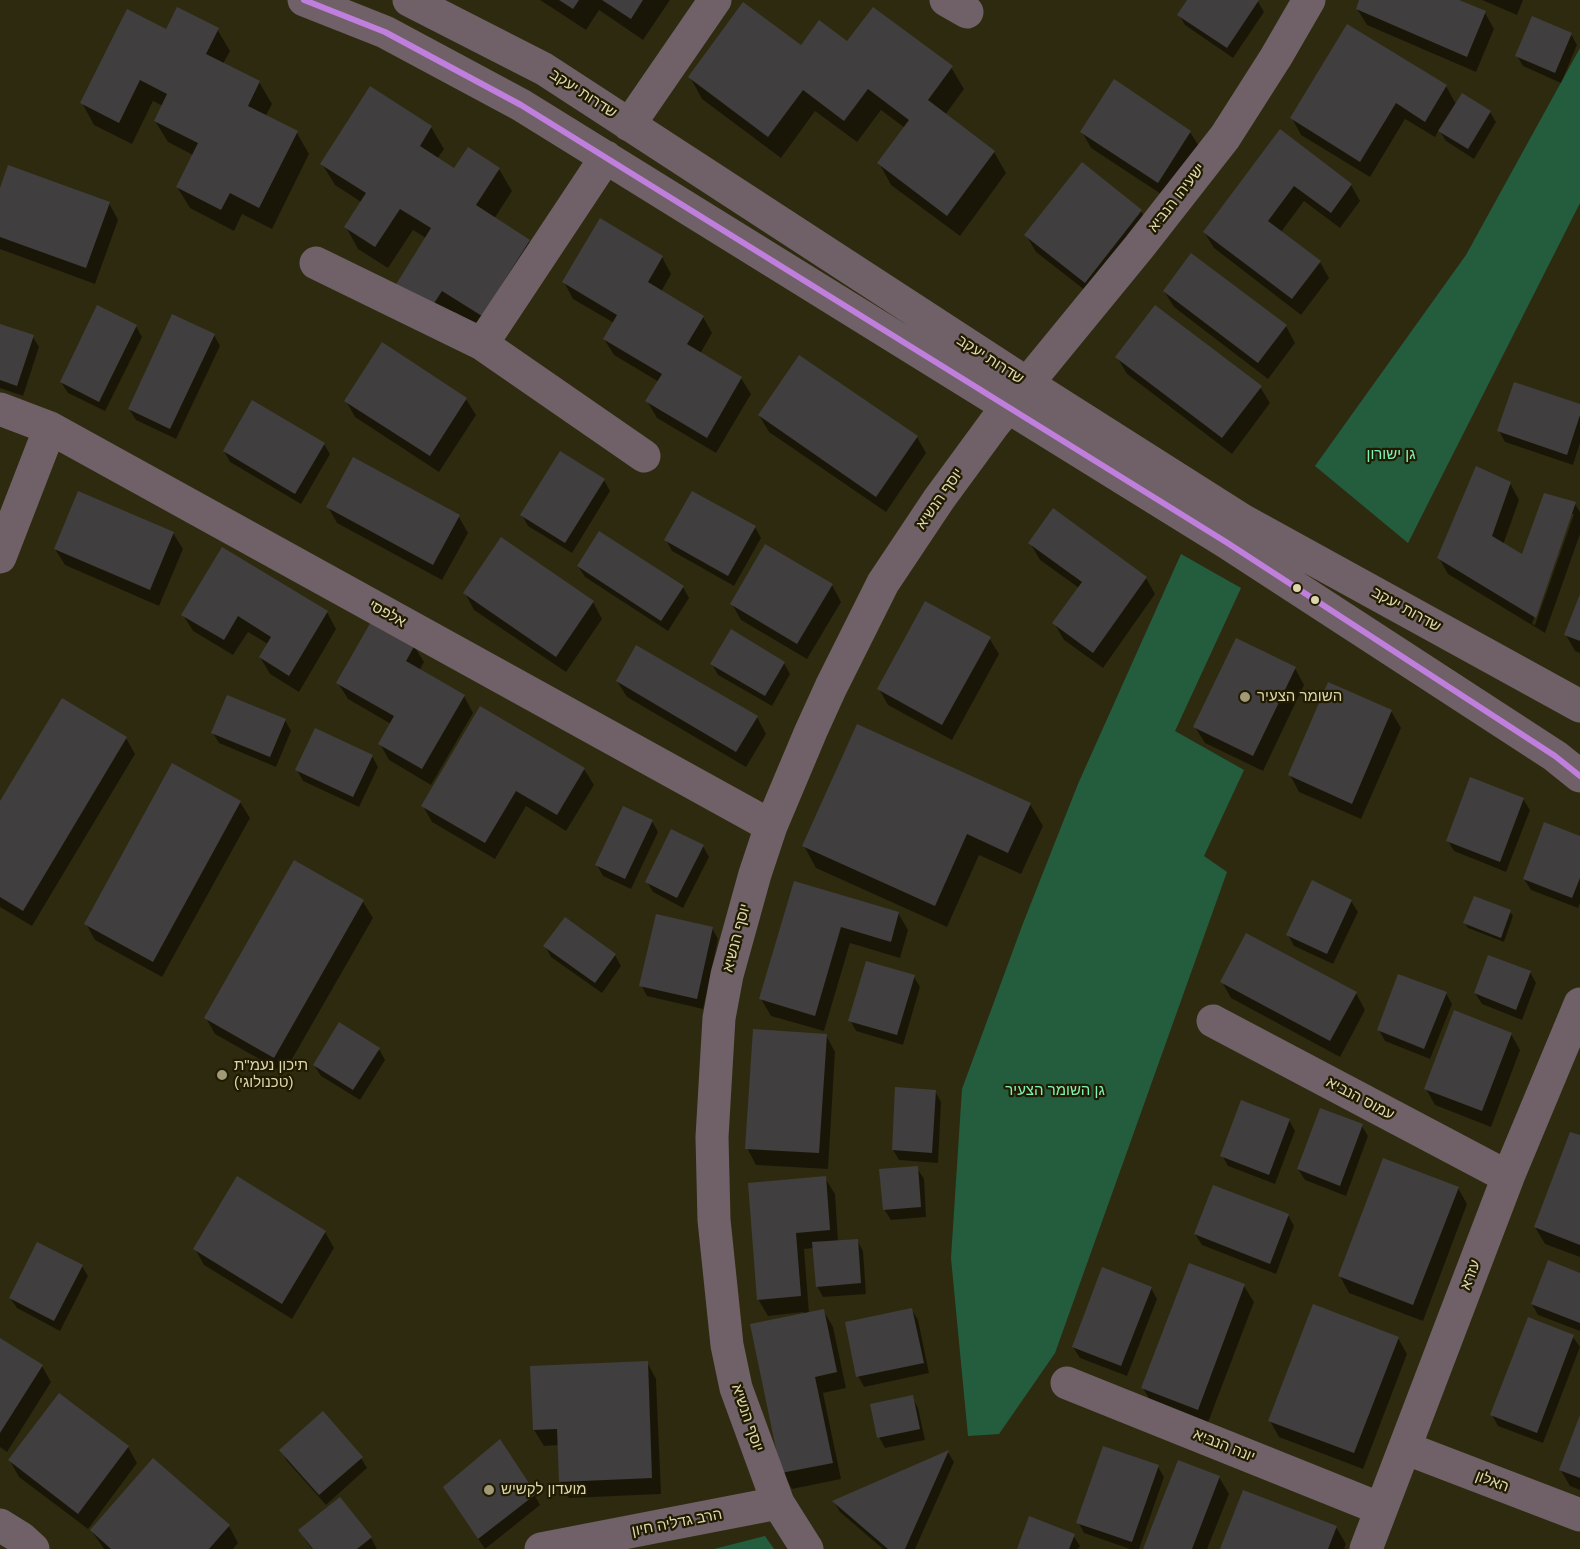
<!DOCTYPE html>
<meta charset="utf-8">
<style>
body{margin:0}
canvas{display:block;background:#2e2a0f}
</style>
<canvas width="1580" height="1549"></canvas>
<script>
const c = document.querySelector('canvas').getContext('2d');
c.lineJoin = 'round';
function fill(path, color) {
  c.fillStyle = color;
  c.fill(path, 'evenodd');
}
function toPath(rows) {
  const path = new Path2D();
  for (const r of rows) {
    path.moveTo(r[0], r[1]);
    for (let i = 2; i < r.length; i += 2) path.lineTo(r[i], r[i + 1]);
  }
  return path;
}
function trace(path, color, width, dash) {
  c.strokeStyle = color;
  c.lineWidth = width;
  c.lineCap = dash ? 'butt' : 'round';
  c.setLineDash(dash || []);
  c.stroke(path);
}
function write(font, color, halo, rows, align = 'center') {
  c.font = font + ' Arial,"Noto Sans Hebrew",sans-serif';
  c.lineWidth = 4.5;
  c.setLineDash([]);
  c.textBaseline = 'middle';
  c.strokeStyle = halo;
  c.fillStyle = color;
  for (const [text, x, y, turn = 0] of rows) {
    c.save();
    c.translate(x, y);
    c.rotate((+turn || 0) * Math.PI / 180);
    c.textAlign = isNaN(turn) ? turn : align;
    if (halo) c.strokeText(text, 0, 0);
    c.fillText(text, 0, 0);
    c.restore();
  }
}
const green = toPath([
 [1580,48,1580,203,1408,543,1315,466,1466,255],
 [1181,554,1241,588,1175,731,1244,770,1204,856,1227,872,1055,1353,999,1434,968,1436,951,1258,962,1089,1022,926,1078,784],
 [765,1536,774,1549,714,1549]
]);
const shadow = toPath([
 [540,0,670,0,643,40,599,10,586,30],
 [1189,0,1257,0,1264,12,1233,58,1185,25,1179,15],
 [1361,0,1455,0,1485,13,1494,29,1476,72,1367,25,1357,9],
 [1482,0,1523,0,1517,15],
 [217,29,230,51,223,64,259,82,272,104,265,117,297,133,309,154,272,229,242,214,234,231,190,208,177,187,193,155,168,142,155,121,163,106,153,101,132,144,94,125,82,103,167,31],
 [1571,34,1577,45,1561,83,1523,66,1517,56],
 [801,47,951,67,964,89,945,115,994,152,1006,173,960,236,891,185,879,163,905,128,881,110,857,142,815,111,781,158,702,99,690,77],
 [1446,86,1456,104,1490,112,1496,122,1474,159,1446,141,1439,130,1435,137,1405,119,1370,177,1301,135,1292,118],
 [431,127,444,149,437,159,455,170,499,169,512,191,494,219,529,241,541,263,494,337,455,312,444,329,409,307,426,238,413,230,388,268,358,249,346,227,361,202,335,185,322,164],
 [1280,131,1351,185,1360,201,1340,228,1304,201,1281,232,1320,262,1329,278,1301,315,1214,248,1204,232],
 [1082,132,1190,132,1200,148,1167,198,1091,148],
 [0,192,109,203,118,220,95,284,0,249],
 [1141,211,1150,227,1095,298,1036,252,1026,235],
 [662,257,671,274,661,292,703,317,712,333,700,354,741,378,751,394,716,453,657,418,647,401,659,382,614,355,604,339,614,323,573,299,564,282],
 [1164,291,1286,326,1295,343,1268,379,1174,307],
 [0,325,33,337,39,347,23,396,0,388],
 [136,326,142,337,105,411,68,393,61,382],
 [214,335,220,346,176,439,136,420,129,409],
 [1117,357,1260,387,1270,403,1232,454,1127,374],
 [466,399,476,415,439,472,355,417,346,401],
 [1580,406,1580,443,1573,465,1505,442,1499,431],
 [759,415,917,437,926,453,886,512,769,432],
 [324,444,330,454,301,504,230,462,224,451],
 [604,480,610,491,572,553,528,526,522,515],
 [1510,483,1519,500,1503,545,1522,557,1575,504,1580,512,1580,534,1545,633,1448,574,1439,558],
 [1571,514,1574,514,1535,625,1532,624],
 [328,507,459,517,468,533,442,580,337,523],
 [755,527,761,538,734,586,672,551,666,540],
 [173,533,183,549,159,606,65,565,55,549],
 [1030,543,1146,578,1155,594,1103,668,1064,640,1054,623,1079,588,1040,560],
 [578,566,683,587,689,598,668,631,585,577],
 [832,585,841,602,807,659,741,620,732,604],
 [465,593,593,602,602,619,566,672,474,610],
 [1580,598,1580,653,1575,651,1566,635],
 [327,612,336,629,299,692,270,674,260,657,268,644,248,632,233,655,193,631,183,615],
 [989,638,999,654,952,740,888,705,879,689],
 [414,646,424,662,419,671,464,696,473,713,431,785,389,760,380,744,391,724,348,699,338,683],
 [784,663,790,674,772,706,718,675,712,664],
 [1295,668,1304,685,1263,771,1205,743,1195,727],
 [617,681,757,717,766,734,746,767,627,697],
 [1391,711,1401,728,1361,819,1299,792,1290,775],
 [285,720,291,731,276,767,219,743,213,733],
 [126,738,135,754,32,926,0,907,0,804],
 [372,756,378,767,359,807,303,781,297,770],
 [584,769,594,785,566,831,526,806,495,859,432,822,423,806],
 [1523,799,1530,810,1506,872,1454,851,1448,841],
 [240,802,250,818,162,977,95,940,86,924],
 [1030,804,1043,826,1021,874,979,855,947,927,816,868,804,846],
 [652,821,658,832,631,889,603,876,597,865],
 [1580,837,1580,903,1578,908,1531,890,1524,879],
 [703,846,709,857,683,908,653,892,647,882],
 [295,862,363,902,373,918,284,1073,215,1034,206,1018],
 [795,883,898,913,908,930,900,958,850,943,824,1031,771,1016,761,999],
 [1351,901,1358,912,1333,964,1294,946,1288,935],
 [1510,912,1513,916,1504,942,1468,928,1465,923],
 [712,928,718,939,703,1009,647,996,641,985],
 [545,946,615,955,621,966,602,993,551,957],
 [1530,972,1536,983,1522,1020,1482,1004,1475,993],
 [914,977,920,987,903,1045,856,1031,850,1020],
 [1222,982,1356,993,1365,1010,1340,1057,1231,998],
 [1446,993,1452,1004,1430,1059,1385,1041,1379,1030],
 [1511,1034,1520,1050,1491,1127,1435,1105,1426,1089],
 [826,1035,835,1052,828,1169,756,1165,747,1148],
 [379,1049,385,1060,360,1100,321,1076,314,1065],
 [935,1091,941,1102,938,1163,899,1160,893,1150],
 [1289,1120,1295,1131,1275,1184,1228,1166,1222,1155],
 [1362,1126,1368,1136,1346,1196,1305,1180,1298,1169],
 [1580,1137,1580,1257,1545,1244,1535,1227],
 [917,1168,924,1179,926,1217,891,1220,884,1209],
 [825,1178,835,1194,838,1242,857,1240,863,1251,866,1294,823,1297,817,1286,814,1248,804,1249,809,1313,823,1310,833,1327,846,1388,823,1393,841,1479,792,1489,783,1473,804,1312,768,1316,758,1299],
 [1458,1188,1467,1204,1423,1321,1349,1293,1340,1276],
 [1288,1215,1294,1226,1276,1274,1202,1245,1195,1234],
 [325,1232,334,1248,292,1319,204,1265,195,1249],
 [82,1266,88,1276,60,1331,17,1308,10,1298],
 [1580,1274,1580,1331,1538,1315,1532,1304],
 [1244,1286,1254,1302,1207,1425,1152,1404,1143,1388],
 [1151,1288,1157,1299,1127,1376,1080,1358,1073,1347],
 [912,1310,918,1320,929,1373,864,1387,858,1376],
 [1573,1337,1580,1347,1543,1443,1498,1426,1492,1415],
 [1398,1338,1407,1354,1363,1469,1279,1437,1270,1421],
 [0,1340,42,1366,51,1382,7,1452,0,1447],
 [647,1362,656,1379,661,1494,569,1498,560,1482,559,1445,544,1446,534,1430],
 [912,1397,918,1408,925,1440,885,1448,879,1437],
 [1580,1419,1580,1490,1570,1486,1560,1469],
 [128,1447,137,1463,88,1529,19,1477,10,1461],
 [281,1450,361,1458,367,1468,326,1505,287,1461],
 [948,1452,954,1462,915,1549,883,1549,840,1512,834,1502],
 [1158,1467,1164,1477,1139,1549,1130,1549,1084,1533,1078,1522],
 [1219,1477,1229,1494,1207,1549,1145,1549],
 [534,1494,540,1505,485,1549,451,1498],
 [340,1499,371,1538,377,1549,312,1549,306,1541,300,1531],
 [229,1526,238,1543,233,1549,104,1549,91,1530],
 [1336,1527,1346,1544,1344,1549,1222,1549],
 [1073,1535,1080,1546,1078,1549,1018,1549]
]);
const building = toPath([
 [559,0,579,0,573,9],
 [602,0,643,0,631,19],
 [1187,0,1259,0,1227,48,1177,15],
 [1359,0,1459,0,1486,11,1467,57,1356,9],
 [743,2,801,45,819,20,847,41,873,7,953,66,928,100,995,151,947,216,877,163,909,120,868,89,844,121,803,90,768,137,688,77],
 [177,7,219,28,206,54,260,81,248,106,298,131,259,208,230,193,221,210,176,187,198,143,154,121,167,94,140,80,119,123,80,103,127,9,166,29],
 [1532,16,1572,33,1555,73,1515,56],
 [1347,24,1447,85,1425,122,1396,103,1360,162,1290,118],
 [1114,79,1191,131,1158,183,1080,132],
 [370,86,432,126,420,146,454,168,468,147,500,168,476,205,530,240,482,316,442,291,431,308,395,286,431,228,400,209,375,247,344,227,366,193,320,164],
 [1462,93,1491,111,1468,149,1438,131],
 [1280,129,1352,184,1331,213,1294,186,1268,221,1321,261,1292,299,1203,232],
 [1082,162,1142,210,1085,283,1024,235],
 [8,165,110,202,86,268,0,237,0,188],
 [600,218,663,256,648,282,704,316,687,344,742,377,707,438,645,401,662,374,603,339,617,315,562,282],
 [1191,253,1287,325,1258,363,1163,291],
 [97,305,137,325,99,402,60,382],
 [1155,305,1262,386,1222,438,1115,357],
 [172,314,215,334,170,429,128,409],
 [0,324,34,335,17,386,0,380],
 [382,342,467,398,430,456,344,401],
 [799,355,918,436,876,497,758,415],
 [1514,382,1580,404,1580,415,1567,455,1497,431],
 [252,400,325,443,295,494,223,451],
 [560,451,605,479,565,543,520,515],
 [353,457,460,515,433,565,326,507],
 [1476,466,1511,482,1492,536,1522,554,1544,493,1576,502,1536,618,1437,558],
 [78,491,174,532,150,590,54,549],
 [692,491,756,526,728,576,664,540],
 [1053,508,1147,577,1093,653,1052,623,1082,582,1028,543],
 [599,531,684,586,661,621,577,566],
 [501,537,594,601,556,657,463,593],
 [765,544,833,584,797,644,730,604],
 [222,547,328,611,289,676,259,657,271,637,238,616,224,640,181,615],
 [1580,594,1580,641,1564,635],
 [925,601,991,637,942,725,877,689],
 [372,620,415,645,406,661,465,695,422,769,378,744,394,716,336,683],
 [731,629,785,662,765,696,710,664],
 [1236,638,1296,667,1253,756,1193,727],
 [636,645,758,716,736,752,616,681],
 [1328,682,1392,710,1352,804,1288,775],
 [227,695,286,719,270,757,211,733],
 [62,698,127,737,23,911,0,897,0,801],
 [480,706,585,768,557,815,516,791,485,843,421,806],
 [857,724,1031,803,1008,853,967,834,935,906,802,846],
 [315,728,373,755,353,797,295,770],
 [172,763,241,801,153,962,84,924],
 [1470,777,1524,798,1500,862,1446,841],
 [623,806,653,820,625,879,595,865],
 [1544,822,1580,836,1580,878,1572,898,1523,879],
 [671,829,704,845,677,898,645,882],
 [294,860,364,900,274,1058,204,1018],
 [1312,880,1352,900,1327,954,1286,935],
 [794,881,899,912,891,942,841,927,815,1016,759,999],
 [1474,896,1511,910,1501,938,1463,923],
 [656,914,713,927,697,999,639,986],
 [565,917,616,954,595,983,543,946],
 [1246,933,1357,992,1330,1041,1220,982],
 [1488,955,1531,971,1516,1010,1474,993],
 [866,961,915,975,897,1035,848,1021],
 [1398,974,1447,992,1424,1049,1377,1030],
 [1454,1010,1512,1033,1482,1111,1424,1089],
 [339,1022,380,1048,353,1090,313,1065],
 [753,1029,827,1034,819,1153,745,1149],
 [895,1087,936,1090,932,1153,892,1150],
 [1241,1100,1290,1119,1269,1175,1220,1156],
 [1320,1108,1363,1124,1340,1186,1297,1169],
 [1570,1132,1580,1135,1580,1245,1534,1227],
 [1383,1158,1459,1187,1413,1305,1338,1276],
 [918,1166,921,1207,883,1210,879,1169],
 [237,1176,326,1231,282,1304,193,1249],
 [826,1176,830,1230,796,1233,801,1296,757,1300,748,1183],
 [1213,1185,1289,1214,1270,1264,1194,1234],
 [858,1239,861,1283,816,1287,812,1242],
 [37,1242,83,1265,54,1321,9,1298],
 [1548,1260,1580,1273,1580,1323,1531,1304],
 [1189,1263,1245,1284,1198,1410,1141,1388],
 [1102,1267,1152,1287,1121,1366,1072,1347],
 [1313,1304,1399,1337,1354,1453,1268,1421],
 [912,1308,924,1363,856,1377,845,1322],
 [824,1309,837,1372,815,1377,833,1463,781,1473,750,1324],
 [1528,1317,1574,1335,1537,1433,1490,1415],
 [0,1338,43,1365,0,1433],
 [648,1361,652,1478,559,1482,557,1429,533,1430,530,1366],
 [59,1393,129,1446,78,1514,8,1460],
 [913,1395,920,1429,877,1438,870,1404],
 [323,1411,363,1457,319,1495,279,1450],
 [1580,1415,1580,1478,1559,1470],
 [500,1439,536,1494,478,1539,443,1487],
 [1103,1446,1159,1465,1132,1542,1076,1523],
 [949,1450,905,1549,888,1549,832,1501],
 [153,1458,230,1525,209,1549,111,1549,90,1530],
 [1178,1460,1220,1476,1192,1549,1143,1549],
 [1243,1490,1337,1526,1328,1549,1220,1549],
 [340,1497,372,1537,357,1549,313,1549,298,1530],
 [1029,1516,1075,1534,1069,1549,1017,1549]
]);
const minor = toPath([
 [304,0,385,32,521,105,1226,542,1555,756,1580,776],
 [409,0,544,69,1028,384,1242,520,1580,706],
 [946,0,967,12],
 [629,125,715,0],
 [316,263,482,344,644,456],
 [482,344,606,157],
 [0,409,50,428,771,826],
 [0,557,50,428],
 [1213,1021,1508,1177],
 [1067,1383,1381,1509],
 [1405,1448,1580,1515],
 [0,1525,21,1538,33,1549],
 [541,1549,778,1503],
 [807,1549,778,1503,736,1388,727,1345,714,1220,712,1137,719,1018,727,975,755,874,771,826,811,731,831,687,883,583,939,499,994,424,1139,247,1225,137,1276,57,1309,0],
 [1366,1549,1508,1177,1580,1004]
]);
const bus1 = toPath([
 [304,0,385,32,521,105,1226,542,1555,756,1580,776]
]);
const markers = [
 [1297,588,5,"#ddd6ad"],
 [1315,600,5,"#ddd6ad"],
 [1245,697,6,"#a09a76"],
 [222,1075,6,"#a09a76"],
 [489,1490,6,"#a09a76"]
];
const streetNames = [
 ["שדרות יעקב",583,94,33],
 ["ישעיהו הנביא",1177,198,-52],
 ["שדרות יעקב",990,360,33],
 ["יוסף הנשיא",940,499,-55],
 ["שדרות יעקב",1406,610,29],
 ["אלפסי",387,614,29],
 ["יוסף הנשיא",737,938,-75],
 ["עמוס הנביא",1360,1099,28],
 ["עזרא",1471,1275,-69],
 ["יוסף הנשיא",747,1418,71],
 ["יונה הנביא",1224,1446,22],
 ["האלון",1492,1482,21],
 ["הרב גדליה חיון",677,1523,-11]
];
const parkNames = [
 ["גן ישורון",1391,455],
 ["גן השומר הצעיר",1055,1091]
];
const poiNames = [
 ["השומר הצעיר",1257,697],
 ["תיכון נעמ\"ת",234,1066],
 ["(טכנולוגי)",234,1083],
 ["מועדון לקשיש",501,1490]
];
fill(green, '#235d3e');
fill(shadow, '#0007');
fill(building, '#403e3e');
trace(minor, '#6f6167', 33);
trace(bus1, '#c07fdc', 6);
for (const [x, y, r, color] of markers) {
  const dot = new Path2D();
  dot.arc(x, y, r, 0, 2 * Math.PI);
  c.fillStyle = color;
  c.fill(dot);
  trace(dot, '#201b01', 2);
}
write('15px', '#ddd6ad', '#201b01', streetNames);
write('15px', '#80f3b7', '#201b01', parkNames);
write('15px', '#ddd6ad', '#201b01', poiNames, 'left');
</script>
